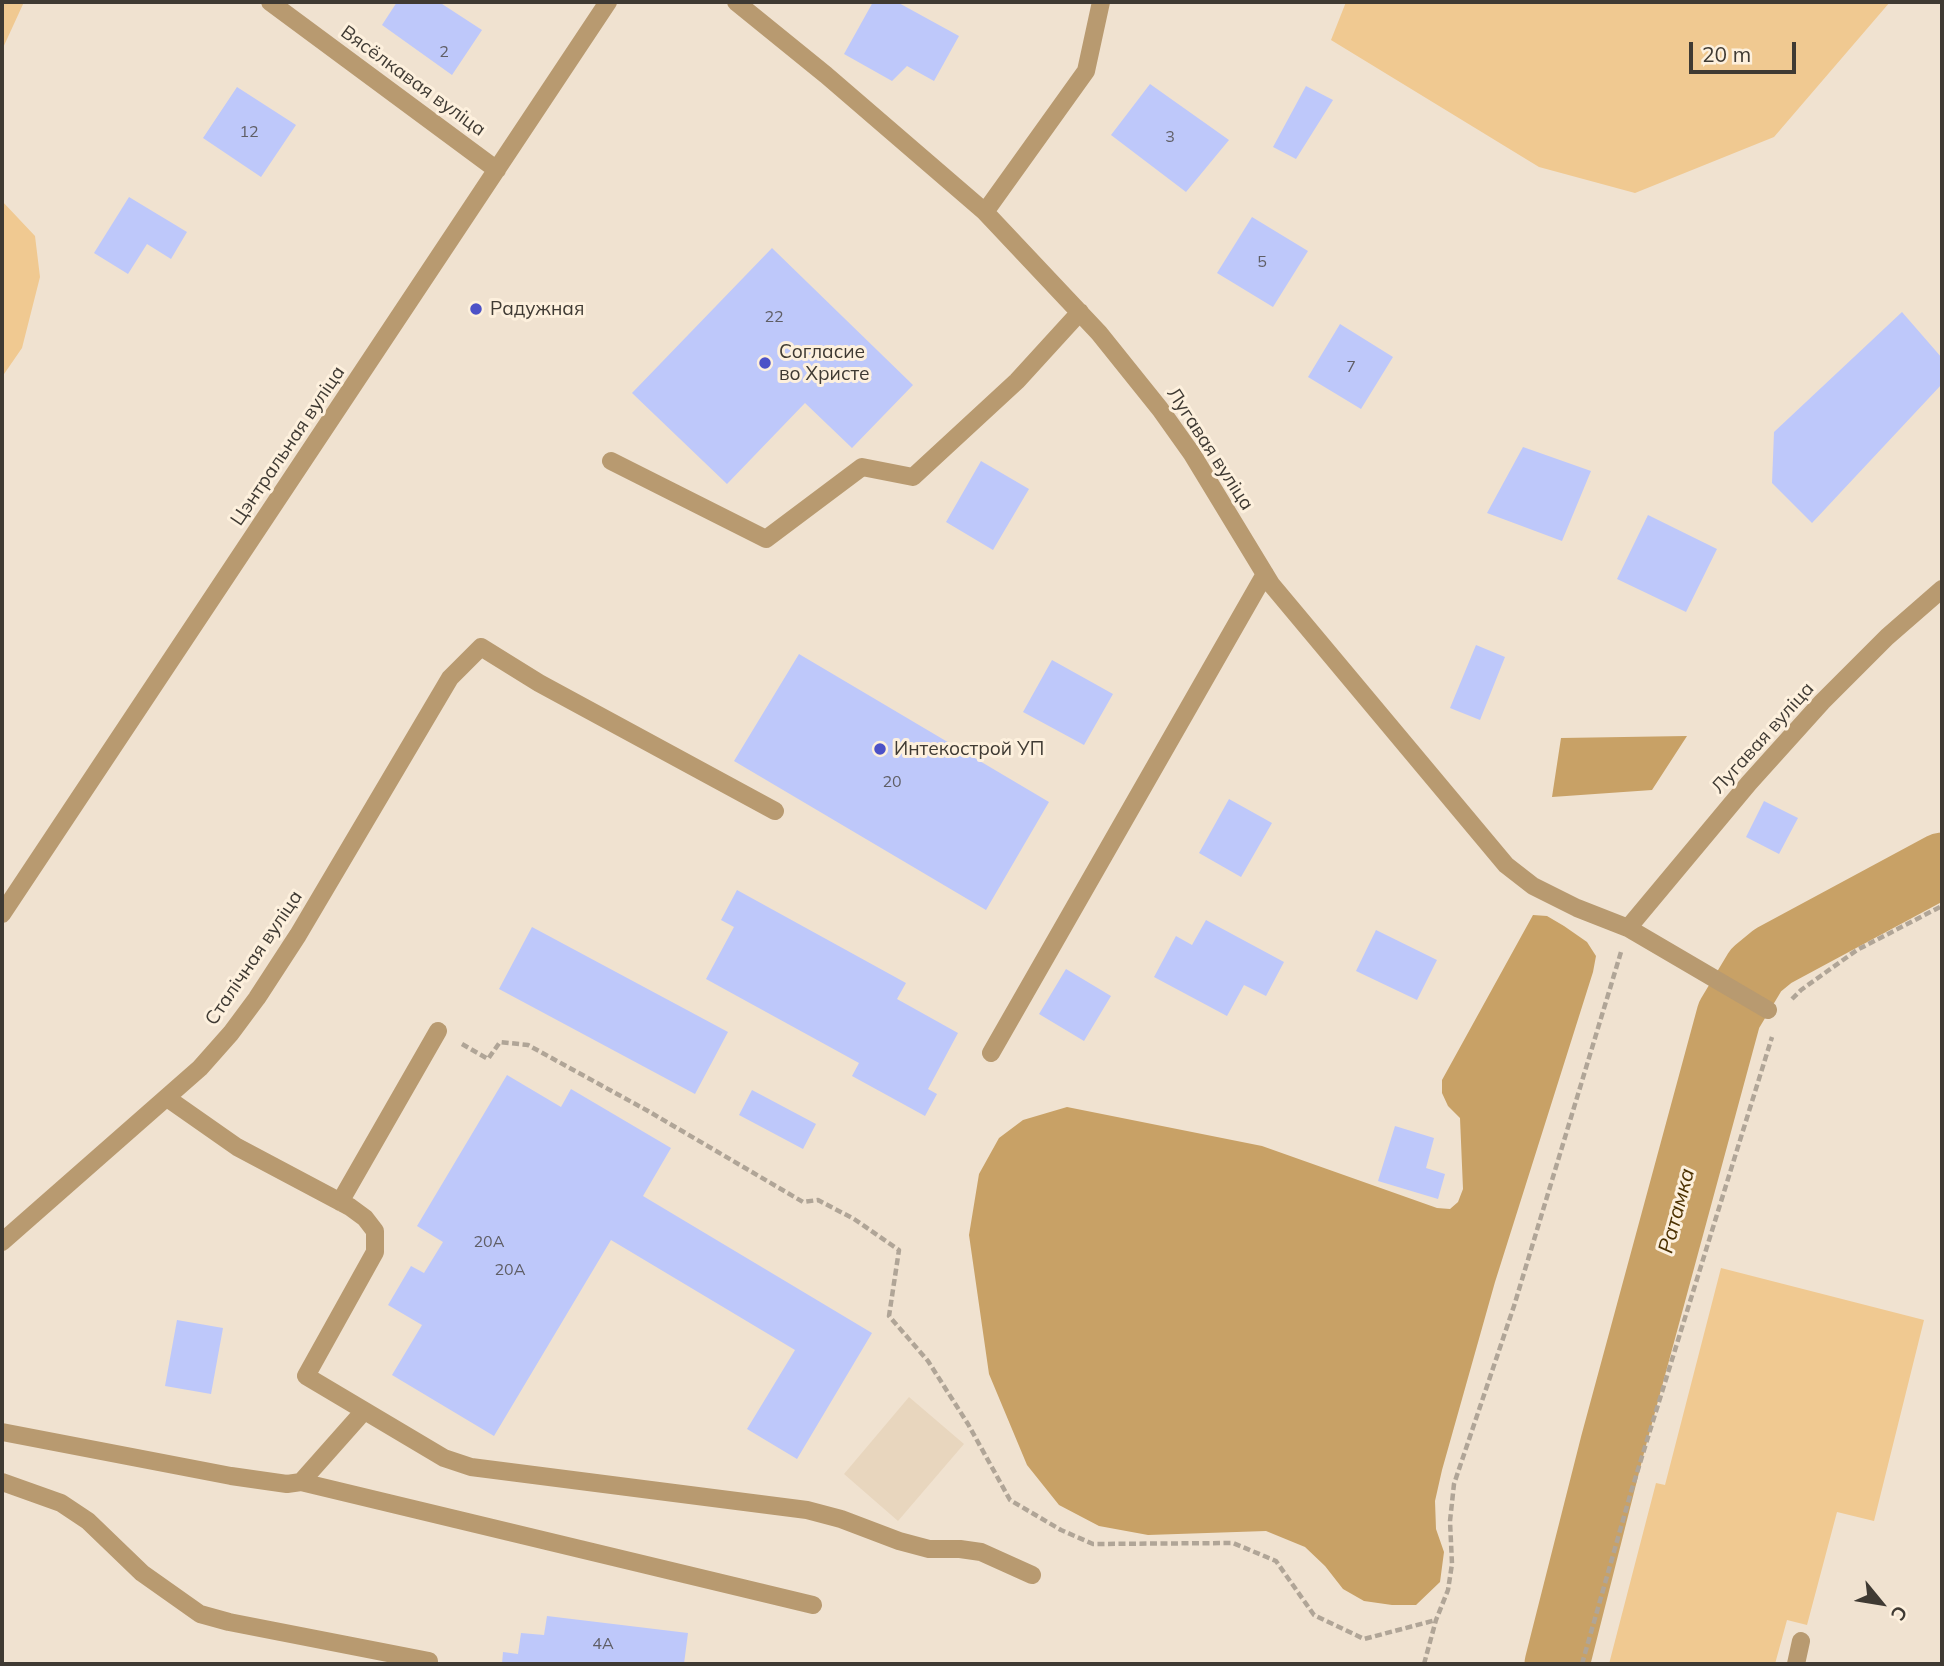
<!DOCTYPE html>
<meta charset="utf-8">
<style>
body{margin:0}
#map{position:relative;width:1944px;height:1666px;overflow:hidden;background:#f0e2d0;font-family:Mulish,sans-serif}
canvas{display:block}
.frame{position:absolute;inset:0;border:4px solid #3f3a33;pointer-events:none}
.north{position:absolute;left:1846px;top:1568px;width:70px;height:70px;-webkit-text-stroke:5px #fdf0dd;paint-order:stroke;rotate:120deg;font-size:19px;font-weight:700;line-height:28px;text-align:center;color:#3f3a33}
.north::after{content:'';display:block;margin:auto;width:24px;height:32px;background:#3f3a33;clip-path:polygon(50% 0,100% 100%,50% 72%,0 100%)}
.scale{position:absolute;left:1689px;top:42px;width:107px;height:32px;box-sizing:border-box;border:4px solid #3f3a33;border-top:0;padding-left:9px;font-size:21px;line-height:24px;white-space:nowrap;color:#3f3a33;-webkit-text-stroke:5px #fdf0dd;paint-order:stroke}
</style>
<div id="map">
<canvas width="1944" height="1666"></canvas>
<div class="frame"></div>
<div class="north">С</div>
<div class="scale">20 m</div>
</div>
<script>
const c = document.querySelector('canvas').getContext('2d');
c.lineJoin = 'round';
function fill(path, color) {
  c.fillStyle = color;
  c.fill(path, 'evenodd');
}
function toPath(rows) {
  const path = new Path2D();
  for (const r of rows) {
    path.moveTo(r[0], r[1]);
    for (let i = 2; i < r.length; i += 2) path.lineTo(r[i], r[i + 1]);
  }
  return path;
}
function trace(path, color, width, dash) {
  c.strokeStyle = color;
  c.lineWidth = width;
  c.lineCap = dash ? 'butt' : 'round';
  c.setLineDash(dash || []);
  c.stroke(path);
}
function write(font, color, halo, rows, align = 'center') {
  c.font = font + ' Mulish,sans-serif';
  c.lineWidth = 6;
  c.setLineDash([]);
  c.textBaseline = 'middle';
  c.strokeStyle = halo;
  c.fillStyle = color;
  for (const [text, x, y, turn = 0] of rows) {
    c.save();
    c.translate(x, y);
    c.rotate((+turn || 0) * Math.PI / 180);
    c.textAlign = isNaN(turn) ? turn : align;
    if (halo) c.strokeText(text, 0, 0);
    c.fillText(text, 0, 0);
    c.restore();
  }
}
const built = toPath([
 [909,1397,964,1444,898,1521,844,1474]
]);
const green = toPath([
 [2,2,24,2,2,50],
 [1346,2,1890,2,1774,137,1635,193,1539,167,1331,40],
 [2,201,35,236,40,277,22,348,2,377],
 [1721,1268,1924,1320,1874,1521,1837,1512,1807,1625,1787,1620,1775,1664,1609,1664,1656,1483,1665,1485]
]);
const water = toPath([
 [1687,736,1652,790,1552,797,1561,738],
 [1533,915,1547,916,1564,926,1587,942,1596,956,1593,972,1495,1282,1442,1470,1435,1501,1436,1529,1444,1552,1440,1582,1416,1605,1392,1605,1364,1601,1343,1589,1325,1566,1305,1547,1266,1531,1148,1535,1099,1526,1059,1505,1027,1465,989,1374,969,1235,979,1174,999,1138,1023,1120,1067,1107,1262,1146,1437,1208,1450,1209,1458,1202,1463,1189,1460,1118,1448,1106,1442,1093,1442,1080]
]);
const river = toPath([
 [1557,1664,1613,1443,1729,1015,1756,970,1773,956,1942,865]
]);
const building = toPath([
 [397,2,439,2,482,30,452,75,382,25],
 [873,2,897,2,959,36,934,81,907,66,892,81,844,54],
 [1150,84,1229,140,1186,192,1111,135],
 [1306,86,1333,100,1296,159,1273,147],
 [237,87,296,125,261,177,203,138],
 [129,197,187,232,171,259,147,244,128,274,94,253],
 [1252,217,1308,251,1273,307,1217,273],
 [772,248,913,385,852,448,805,403,727,484,632,393],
 [1902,312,1942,358,1942,384,1812,523,1772,483,1774,432],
 [1340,324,1393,357,1361,409,1308,377],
 [1523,447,1591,471,1562,541,1487,513],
 [981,461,1029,489,993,550,946,522],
 [1648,515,1717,549,1686,612,1617,579],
 [1476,645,1505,657,1480,720,1450,708],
 [799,654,1049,802,986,910,734,761],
 [1052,660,1113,694,1084,745,1023,712],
 [1229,799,1272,823,1241,877,1199,853],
 [1764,801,1798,818,1779,854,1746,837],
 [737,890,906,983,897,999,958,1033,928,1089,937,1094,925,1116,852,1076,859,1063,706,979,734,927,721,920],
 [1206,920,1284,962,1266,996,1244,985,1227,1016,1154,977,1176,936,1192,945],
 [532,927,728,1032,695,1094,499,989],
 [1376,930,1437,960,1417,1000,1356,971],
 [1066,969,1111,996,1084,1041,1039,1014],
 [507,1075,561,1107,571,1089,671,1148,643,1196,872,1333,797,1459,747,1429,795,1350,611,1240,494,1436,392,1375,422,1325,388,1305,411,1266,424,1273,443,1242,417,1226],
 [752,1090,816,1124,803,1149,739,1115],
 [1395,1126,1434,1138,1426,1168,1445,1174,1438,1199,1378,1181],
 [177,1320,223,1328,211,1394,165,1386],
 [547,1616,688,1633,684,1664,502,1664,503,1652,518,1654,521,1633,544,1635]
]);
const path = toPath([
 [1792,999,1801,990,1857,950,1942,906],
 [462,1044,488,1059,500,1042,528,1045,648,1111,803,1202,818,1200,854,1219,899,1250,889,1316,928,1361,968,1424,1010,1500,1061,1530,1093,1544,1233,1543,1276,1561,1314,1615,1364,1639,1436,1620],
 [1424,1664,1436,1620,1448,1590,1452,1564,1450,1521,1454,1484,1514,1306,1621,952],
 [1582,1664,1631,1492,1772,1037]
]);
const minor = toPath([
 [270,2,497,170],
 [736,2,826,75,985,212,1099,333,1160,409,1192,454,1271,584,1506,865,1533,886,1577,908,1628,928,1768,1010],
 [985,212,1086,71,1101,2],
 [611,461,766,539,862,467,913,477,1017,381,1080,312],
 [2,914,608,2],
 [1628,928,1749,783,1822,702,1887,637,1942,589],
 [991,1053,1265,574],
 [167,1098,237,1147,350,1207,365,1218,375,1231,375,1252,306,1376,444,1458,471,1467,807,1510,841,1519,899,1541,929,1549,960,1549,981,1552,1032,1575],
 [340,1202,438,1031],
 [2,1242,200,1068,231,1033,257,998,298,935,450,678,481,647,539,683,775,811],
 [2,1432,231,1476,287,1484,301,1482,364,1411],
 [2,1482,61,1503,88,1521,142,1573,200,1614,229,1622,429,1661],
 [301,1482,813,1605],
 [1796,1664,1801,1641]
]);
const markers = [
 [476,309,7,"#4c51c7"],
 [765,363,7,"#4c51c7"],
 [880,749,7,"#4c51c7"]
];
const numberNames = [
 ["2",444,52],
 ["12",249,132],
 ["3",1170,137],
 ["5",1262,262],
 ["22",774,317],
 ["7",1351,367],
 ["20",892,782],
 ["20А",489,1242],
 ["20А",510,1270],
 ["4А",603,1644]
];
const streetNames = [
 ["Вясёлкавая вуліца",413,81,36],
 ["Цэнтральная вуліца",288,446,-56],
 ["Лугавая вуліца",1210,449,57],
 ["Лугавая вуліца",1763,738,-48],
 ["Сталічная вуліца",254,958,-56]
];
const poiNames = [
 ["Радужная",490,309],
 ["Согласие",779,352],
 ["во Христе",779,374],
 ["Интекострой УП",894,749]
];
const waterNames = [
 ["Ратамка",1677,1211,-75]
];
fill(built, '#e8d6be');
fill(green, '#f0c991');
fill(water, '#c8a166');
trace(river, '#c8a166', 65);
fill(building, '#bec8fa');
trace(path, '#b0a597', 4.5, [7, 3.5]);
trace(minor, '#b89a70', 18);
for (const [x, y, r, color] of markers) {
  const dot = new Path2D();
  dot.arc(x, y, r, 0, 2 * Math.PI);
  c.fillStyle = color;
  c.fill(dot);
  trace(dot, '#fdf0dd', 2.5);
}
write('16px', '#5f5e65', null, numberNames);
write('19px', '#3f3a33', '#fdf0dd', streetNames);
write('19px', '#3f3a33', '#fdf0dd', poiNames, 'left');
write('italic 21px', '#4c3100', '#fdf0dd', waterNames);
</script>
